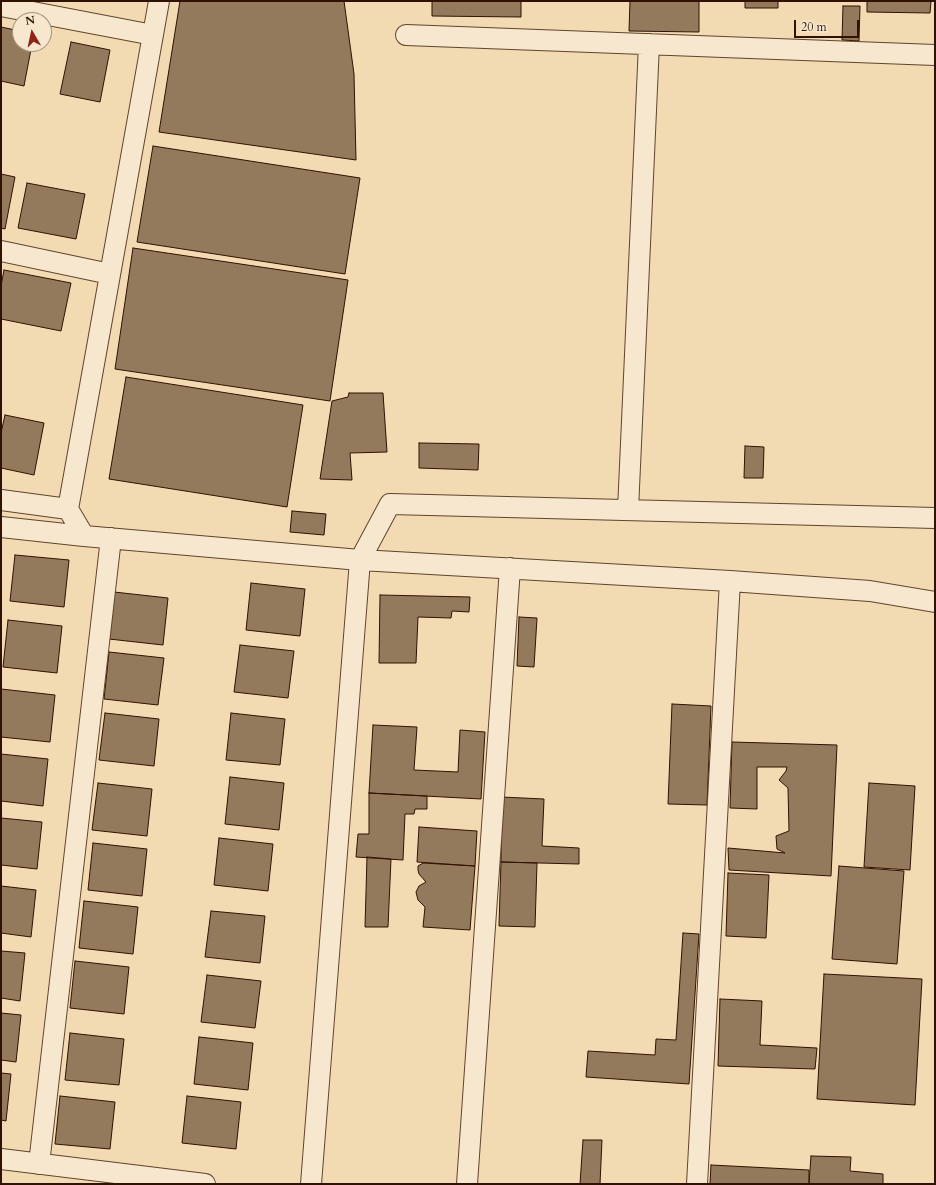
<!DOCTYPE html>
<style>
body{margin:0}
#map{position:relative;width:936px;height:1185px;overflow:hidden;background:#f2dab3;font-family:Cardo,serif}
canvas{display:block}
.frame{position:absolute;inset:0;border:2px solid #2f1200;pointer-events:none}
.north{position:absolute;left:12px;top:12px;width:40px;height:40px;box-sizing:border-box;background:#f7e7ce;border:1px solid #a7927c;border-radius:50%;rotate:351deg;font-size:11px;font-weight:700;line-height:16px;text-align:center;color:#2f1200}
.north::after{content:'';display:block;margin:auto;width:14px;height:18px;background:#8f2418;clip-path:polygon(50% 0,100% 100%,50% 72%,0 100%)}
.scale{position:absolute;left:794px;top:20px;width:65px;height:18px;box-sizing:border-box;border:2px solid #2f1200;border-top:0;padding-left:5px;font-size:12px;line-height:14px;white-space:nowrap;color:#2f1200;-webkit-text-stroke:3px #f7e7ce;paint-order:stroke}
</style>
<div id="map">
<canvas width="936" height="1185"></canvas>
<div class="frame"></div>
<div class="north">N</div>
<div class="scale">20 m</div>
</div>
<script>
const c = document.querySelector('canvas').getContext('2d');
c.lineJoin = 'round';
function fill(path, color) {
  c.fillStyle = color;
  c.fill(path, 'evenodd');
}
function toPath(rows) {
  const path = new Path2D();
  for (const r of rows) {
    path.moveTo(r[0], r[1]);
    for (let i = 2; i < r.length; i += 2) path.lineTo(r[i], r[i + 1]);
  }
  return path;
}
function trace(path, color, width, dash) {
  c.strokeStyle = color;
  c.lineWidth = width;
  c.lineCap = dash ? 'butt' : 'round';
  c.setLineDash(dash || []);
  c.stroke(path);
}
const building = toPath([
 [180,1,344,1,354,74,356,160,159,132,180,1],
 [432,1,521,1,521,17,432,16,432,1],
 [630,1,699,1,699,32,629,31,630,1],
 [745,1,778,1,778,8,745,8,745,1],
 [867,1,931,1,930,13,867,12,867,1],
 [843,6,860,6,859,41,842,40,843,6],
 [1,27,20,31,20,44,32,44,24,86,1,81,1,27],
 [71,42,110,50,100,102,60,94,71,42],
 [153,146,360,178,345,274,137,242,153,146],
 [1,174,15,177,5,229,1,228,1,174],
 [27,183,85,194,76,239,18,228,27,183],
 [133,248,348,280,330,401,115,369,133,248],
 [4,270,71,283,61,331,1,319,1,286,4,270],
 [126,377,303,405,287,507,109,479,126,377],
 [349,393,383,393,387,452,350,453,352,480,320,479,332,401,348,397,349,393],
 [5,415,44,423,34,475,1,468,1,433,5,415],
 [419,443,479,444,478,470,419,468,419,443],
 [745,446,764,447,763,478,744,478,745,446],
 [292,511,326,514,324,535,290,532,292,511],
 [15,555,69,560,64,607,10,601,15,555],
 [251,583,305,589,300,636,246,630,251,583],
 [114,592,168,598,163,645,109,639,114,592],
 [380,595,470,597,469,612,452,611,451,618,418,617,416,663,379,663,380,595],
 [519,617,537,618,534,667,517,666,519,617],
 [8,620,62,626,57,673,3,667,8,620],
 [240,645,294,651,288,698,234,692,240,645],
 [109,652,164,658,158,705,104,699,109,652],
 [1,689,55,695,50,742,1,737,1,689],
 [672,704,711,706,707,805,668,804,672,704],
 [105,713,159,719,154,766,99,760,105,713],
 [231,713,285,719,280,765,226,760,231,713],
 [373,725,417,727,414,770,458,772,460,730,485,732,481,799,369,793,373,725],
 [732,742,837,745,831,876,729,870,728,848,785,853,777,849,776,836,789,831,788,788,779,780,786,771,787,767,757,767,757,809,730,808,732,742],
 [1,754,48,759,43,806,1,801,1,754],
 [230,777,284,783,279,830,225,824,230,777],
 [98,783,152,789,147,836,92,830,98,783],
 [869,783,915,786,910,870,864,867,869,783],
 [369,793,427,796,427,809,415,809,414,814,405,814,403,860,356,857,358,834,369,834,369,793],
 [501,797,544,799,542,846,579,848,579,864,501,862,501,797],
 [1,818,42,822,37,869,1,865,1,818],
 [419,827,477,831,475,866,417,862,419,827],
 [219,838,273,844,268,891,214,885,219,838],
 [93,843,147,849,142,896,88,890,93,843],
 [367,857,391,859,388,927,365,927,367,857],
 [501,862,537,863,535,927,499,926,501,862],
 [423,863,475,866,470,930,423,927,425,907,418,900,416,892,419,886,426,882,419,874,418,870,418,866,423,863],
 [839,866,904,871,897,964,832,959,839,866],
 [728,873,769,875,766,938,726,936,728,873],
 [1,886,36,890,31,937,1,933,1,886],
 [84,901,138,907,133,954,79,948,84,901],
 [211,911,265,916,260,963,205,957,211,911],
 [683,933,699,934,689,1084,586,1077,588,1051,655,1055,656,1039,676,1040,683,933],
 [1,951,25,953,20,1001,1,998,1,951],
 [75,961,129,967,124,1014,70,1008,75,961],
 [824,974,922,979,915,1105,817,1099,824,974],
 [207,975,261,981,255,1028,201,1022,207,975],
 [720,999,762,1001,760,1045,817,1048,815,1069,718,1066,720,999],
 [1,1013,21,1015,16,1062,1,1060,1,1013],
 [70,1033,124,1039,119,1085,65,1080,70,1033],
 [199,1037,253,1043,248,1090,194,1084,199,1037],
 [1,1073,11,1074,6,1121,1,1120,1,1073],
 [60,1096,115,1102,110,1149,55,1144,60,1096],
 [187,1096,241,1102,236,1149,182,1143,187,1096],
 [583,1140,602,1140,600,1184,580,1184,583,1140],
 [811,1156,851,1157,850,1171,883,1174,883,1184,809,1184,811,1156],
 [711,1165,809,1170,809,1184,710,1184,711,1165]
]);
const street = toPath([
 [1,6,153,35],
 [406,35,935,55],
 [1,251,110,274],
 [1,500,68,509,84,536,360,560,730,581,870,591,935,602],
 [68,509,159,1],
 [628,510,649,44],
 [1,527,84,536],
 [1,1159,205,1184],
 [39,1164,111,538],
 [311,1184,360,560,390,504,935,518],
 [467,1184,510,568],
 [697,1184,730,581]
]);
fill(building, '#947a5d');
trace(building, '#2f1200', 1);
trace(street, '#60442d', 22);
trace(street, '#f7e7ce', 20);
</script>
